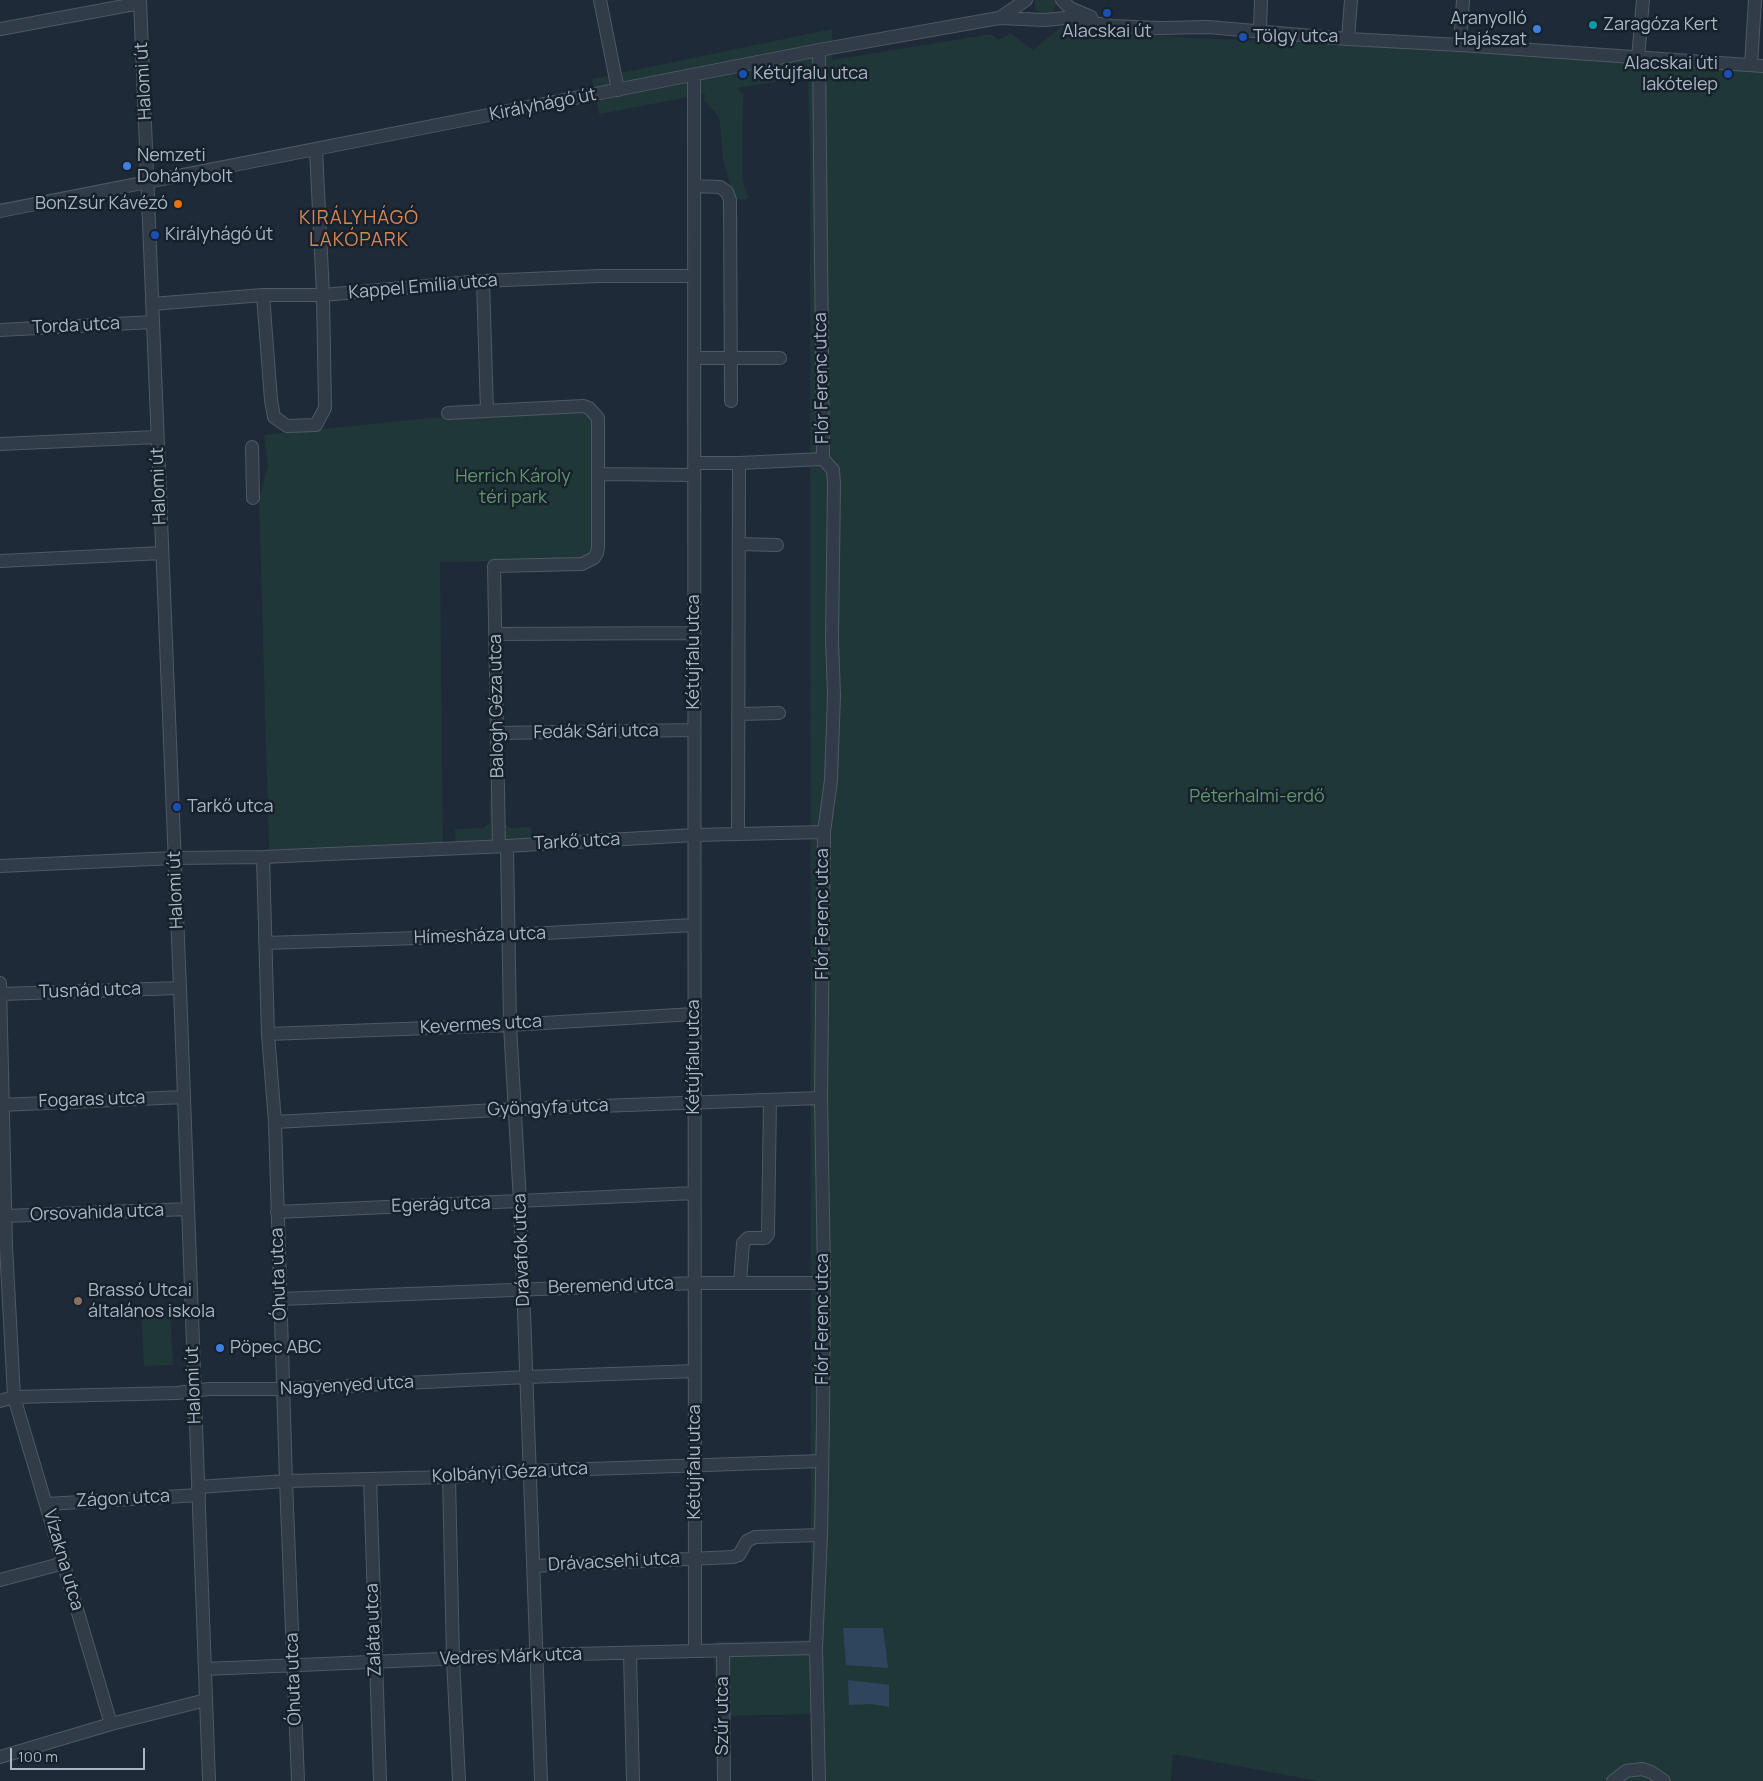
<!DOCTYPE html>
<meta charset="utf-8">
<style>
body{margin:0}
#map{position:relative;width:1763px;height:1781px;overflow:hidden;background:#1e2a37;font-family:Manrope,sans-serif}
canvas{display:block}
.scale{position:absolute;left:10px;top:1748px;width:135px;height:22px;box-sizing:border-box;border:2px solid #abb6c5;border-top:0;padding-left:6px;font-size:15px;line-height:18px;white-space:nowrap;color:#abb6c5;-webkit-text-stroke:4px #17212c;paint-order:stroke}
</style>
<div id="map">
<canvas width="1763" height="1781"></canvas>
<div class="scale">100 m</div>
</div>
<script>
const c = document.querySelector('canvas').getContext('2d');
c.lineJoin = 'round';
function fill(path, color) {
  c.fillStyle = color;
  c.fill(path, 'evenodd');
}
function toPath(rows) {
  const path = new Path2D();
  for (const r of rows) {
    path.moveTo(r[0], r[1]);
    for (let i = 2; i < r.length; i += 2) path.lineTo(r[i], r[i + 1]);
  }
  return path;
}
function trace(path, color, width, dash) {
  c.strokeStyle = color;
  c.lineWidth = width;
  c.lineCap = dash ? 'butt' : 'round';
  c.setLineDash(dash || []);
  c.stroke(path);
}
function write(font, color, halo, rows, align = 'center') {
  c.font = font + ' Manrope,sans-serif';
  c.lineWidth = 5;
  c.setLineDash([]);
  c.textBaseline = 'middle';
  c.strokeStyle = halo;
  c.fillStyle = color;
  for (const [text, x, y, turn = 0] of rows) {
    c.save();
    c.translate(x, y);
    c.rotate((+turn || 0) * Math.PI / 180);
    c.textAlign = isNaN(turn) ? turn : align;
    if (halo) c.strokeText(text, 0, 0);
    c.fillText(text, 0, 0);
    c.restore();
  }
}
const green = toPath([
 [1034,0,1056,0,1056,6,1051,13,1042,14,1035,9],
 [1061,27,1190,38,1348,44,1763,72,1763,1781,1318,1781,1173,1754,1171,1781,812,1781,811,1714,716,1716,714,1642,811,1640,810,159,808,77,737,88,743,94,742,173,744,187,749,198,744,200,736,199,732,194,723,158,720,123,718,116,704,100,705,94,599,114,592,79,832,29,832,60,991,34,998,40,1010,33,1033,50],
 [581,410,592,417,593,552,583,559,440,562,443,842,269,850,259,500,268,465,264,435,430,418],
 [489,799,495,799,497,844,456,846,455,829,483,828,490,822],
 [505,810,506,825,510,828,531,827,532,843,502,844,501,811],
 [170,1309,173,1365,144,1366,141,1310]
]);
const water = toPath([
 [843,1628,883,1628,888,1668,846,1665],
 [848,1680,889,1685,889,1707,872,1704,849,1705]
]);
const minor = toPath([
 [140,0,180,988,209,1781],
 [600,0,618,90],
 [1062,0,1070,8,1091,17],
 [1001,17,1026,0],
 [0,29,140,3],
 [1260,31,1261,0],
 [1348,39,1351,0],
 [1460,45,1463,0],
 [819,50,823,459,833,470,834,484,832,640,834,695,831,780,824,832,821,1098,824,1273,823,1422,821,1535,816,1648,819,1781],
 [1638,58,1643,0],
 [1751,65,1755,0],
 [694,75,695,1651],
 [694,186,720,187,727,192,730,200,731,401],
 [0,211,819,50,999,18,1045,20,1065,18,1111,26,1160,28,1208,27,1348,39,1460,45,1763,66],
 [483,281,487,411],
 [263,295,271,400,274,417,287,426,316,425,325,408,323,295,316,149],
 [152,304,263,295,323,295,483,281,599,276,694,276],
 [0,330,153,322],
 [694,358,780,358],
 [448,413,583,406,589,408,598,418,598,548,597,553,594,558,582,564,494,566,499,846],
 [0,444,157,437],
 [252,447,253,498],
 [694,463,739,463,823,459],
 [598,474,694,475],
 [739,544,777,545],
 [0,561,162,553],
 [496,634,694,633],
 [738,714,779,713],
 [498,733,694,730],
 [738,834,739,463],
 [507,846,510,1025,520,1202,541,1781],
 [263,857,268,1034,275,1122,286,1481,298,1781],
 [0,866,174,858,263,857,507,846,694,835,824,832],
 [265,943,509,935,694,925],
 [0,983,6,1246,14,1397,111,1724],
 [1,994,180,988],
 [268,1034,510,1025,694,1014],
 [0,1105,184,1097],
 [275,1122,516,1109,821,1098],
 [277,1212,694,1193],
 [5,1216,188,1209],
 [740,1283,743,1243,748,1238,765,1238,768,1234,770,1100],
 [280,1299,695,1283,823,1283],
 [0,1401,14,1397,177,1393,209,1389,284,1389,527,1377,695,1371],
 [449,1477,453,1659,459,1781],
 [370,1479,380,1781],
 [198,1487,286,1481,449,1477,531,1471,822,1461],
 [47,1504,199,1495],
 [533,1566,733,1557,739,1555,747,1541,755,1537,821,1535],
 [0,1580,64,1563],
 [723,1650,724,1781],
 [630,1653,633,1781],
 [205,1669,535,1655,816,1648],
 [0,1757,111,1724,206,1700],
 [1613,1781,1626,1771,1642,1769,1651,1772,1664,1781]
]);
const markers = [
 [1107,13,5,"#1a4fb4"],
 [1593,25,5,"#0f9aa8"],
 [1537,29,5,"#3f7fe0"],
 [1243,37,5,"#1a4fb4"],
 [743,74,5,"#1a4fb4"],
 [1728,74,5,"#1a4fb4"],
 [127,166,5,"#3f7fe0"],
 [178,204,5,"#e8710a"],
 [155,235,5,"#1a4fb4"],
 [177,807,5,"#1a4fb4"],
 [78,1301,5,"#8d6e63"],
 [220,1348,5,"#3f7fe0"]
];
const poiNames = [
 ["Aranyolló",1527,19,"right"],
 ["Hajászat",1527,40,"right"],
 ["Zaragóza Kert",1603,25],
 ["Alacskai út",1107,32,"center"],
 ["Tölgy utca",1253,37],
 ["Alacskai úti",1718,64,"right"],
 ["lakótelep",1718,85,"right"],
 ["Kétújfalu utca",753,74],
 ["Nemzeti",137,156],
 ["Dohánybolt",137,177],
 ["BonZsúr Kávézó",168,204,"right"],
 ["Királyhágó út",165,235],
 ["Tarkő utca",187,807],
 ["Brassó Utcai",88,1291],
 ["általános iskola",88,1312],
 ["Pöpec ABC",230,1348]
];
const streetNames = [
 ["Halomi út",144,81,-93],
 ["Királyhágó út",543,105,-11],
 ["Kappel Emília utca",423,287,-5],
 ["Torda utca",76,326,-3],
 ["Flór Ferenc utca",822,378,-91],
 ["Halomi út",159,486,-92],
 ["Kétújfalu utca",694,652,-90],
 ["Balogh Géza utca",497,706,-91],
 ["Fedák Sári utca",596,732,-1],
 ["Tarkő utca",577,842,-3],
 ["Halomi út",176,890,-92],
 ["Flór Ferenc utca",823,914,-90],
 ["Hímesháza utca",480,936,-2],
 ["Tusnád utca",90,991,-2],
 ["Kevermes utca",481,1025,-3],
 ["Kétújfalu utca",694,1057,-90],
 ["Fogaras utca",92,1100,-2],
 ["Gyöngyfa utca",548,1108,-2],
 ["Egerág utca",441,1205,-2],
 ["Orsovahida utca",97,1213,-2],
 ["Drávafok utca",522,1250,-92],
 ["Óhuta utca",279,1274,-92],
 ["Beremend utca",611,1286,-2],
 ["Flór Ferenc utca",823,1319,-90],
 ["Halomi út",194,1385,-92],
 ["Nagyenyed utca",347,1386,-3],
 ["Kétújfalu utca",695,1462,-90],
 ["Kolbányi Géza utca",510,1473,-3],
 ["Zágon utca",123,1499,-3],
 ["Vízakna utca",63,1560,74],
 ["Drávacsehi utca",614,1562,-3],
 ["Zaláta utca",374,1630,-92],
 ["Vedres Márk utca",511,1657,-2],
 ["Óhuta utca",294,1679,-92],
 ["Szűr utca",723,1716,-90]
];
const parkNames = [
 ["Herrich Károly",513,477],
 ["téri park",513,498],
 ["Péterhalmi-erdő",1257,797]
];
const neighbourhoodNames = [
 ["KIRÁLYHÁGÓ",359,219],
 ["LAKÓPARK",359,241]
];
fill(green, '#203738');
fill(water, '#2f455e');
trace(minor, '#4f5966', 14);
trace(minor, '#323c48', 12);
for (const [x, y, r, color] of markers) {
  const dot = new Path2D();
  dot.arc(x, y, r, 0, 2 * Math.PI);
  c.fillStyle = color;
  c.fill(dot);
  trace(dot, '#17212c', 2);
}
write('18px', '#abb6c5', '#17212c', poiNames, 'left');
write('18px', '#abb6c5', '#17212c', streetNames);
write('18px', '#62966c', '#17212c', parkNames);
c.letterSpacing = '1px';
write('19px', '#d98652', '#17212c', neighbourhoodNames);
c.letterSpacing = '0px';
</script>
